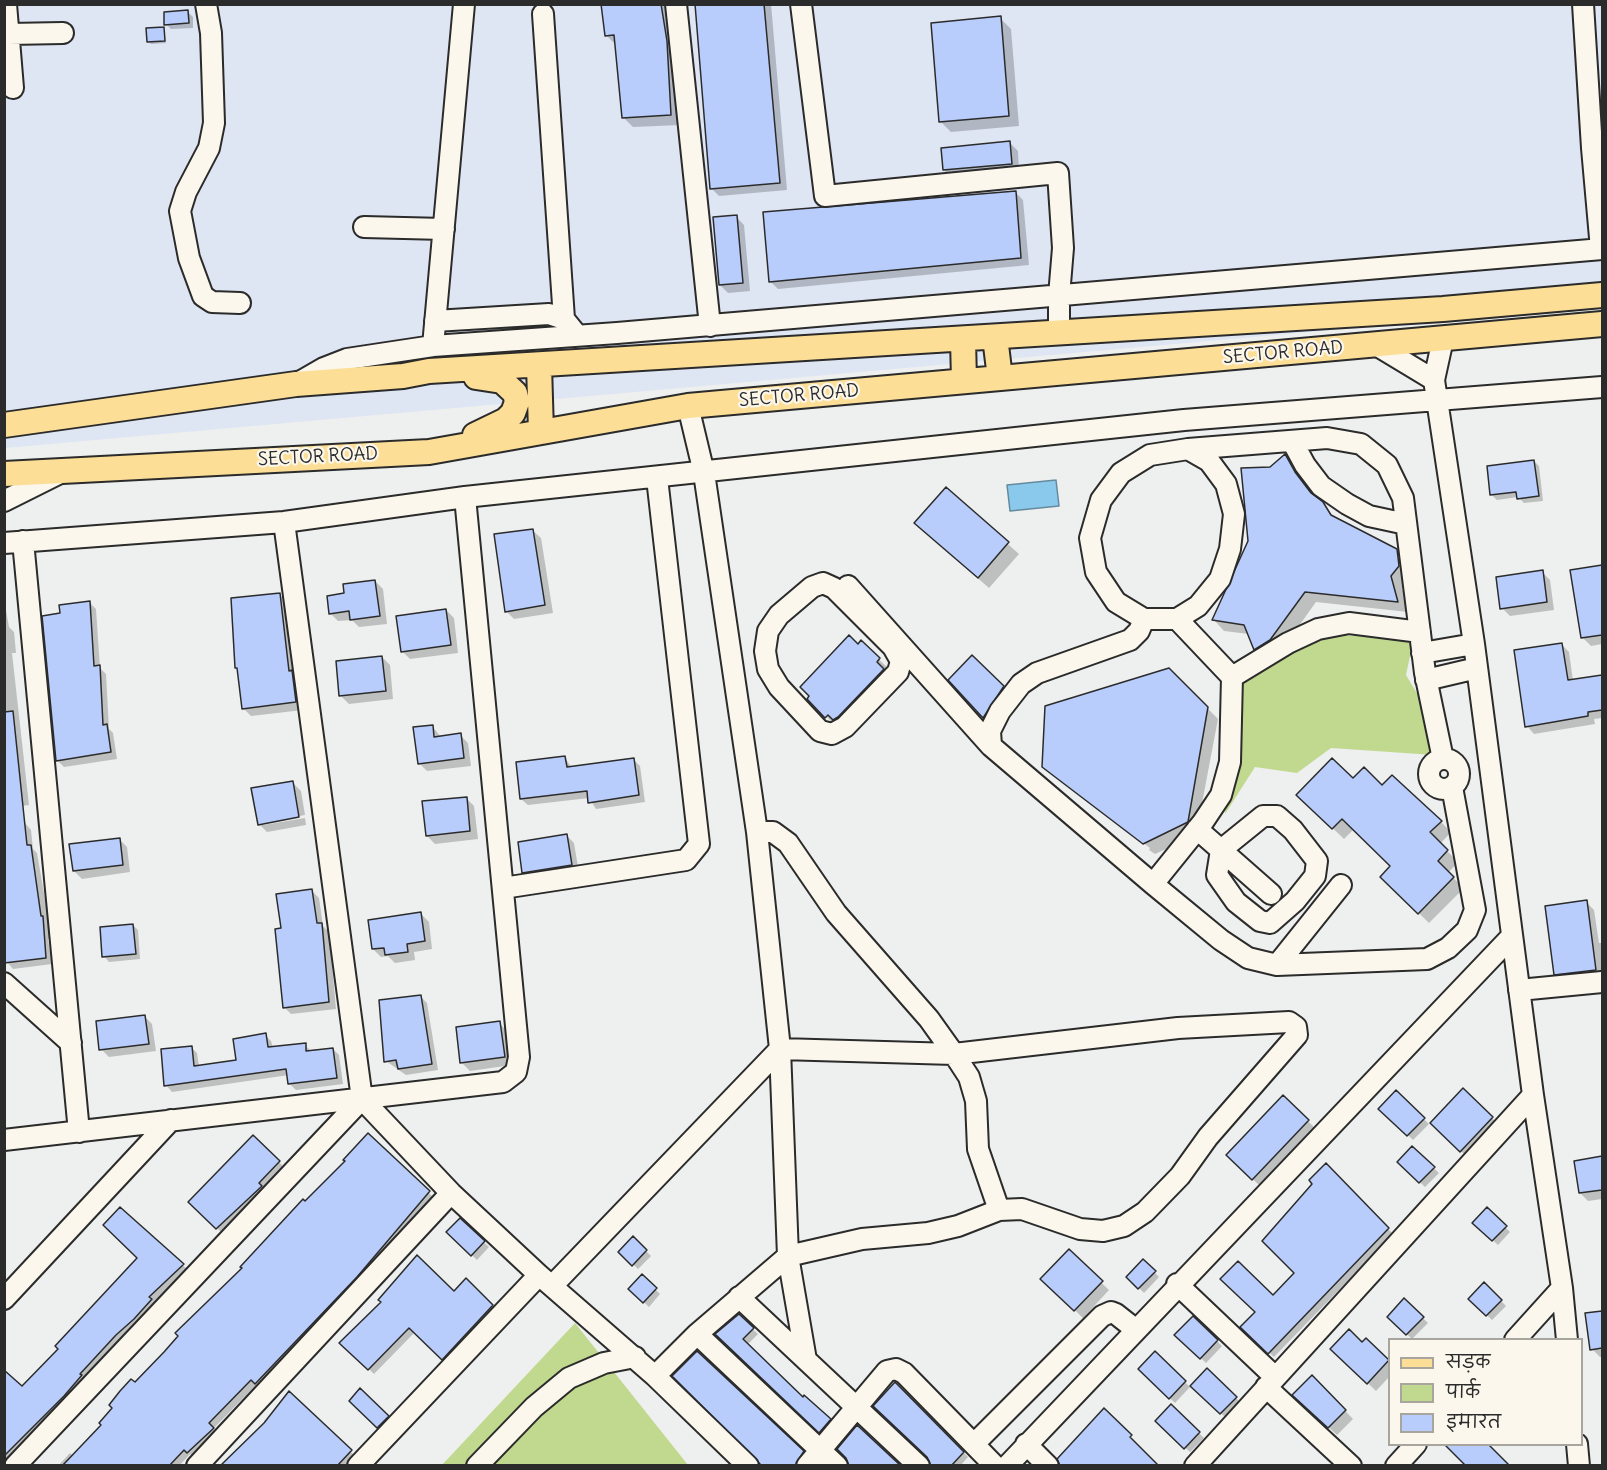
<!DOCTYPE html>
<meta charset="utf-8">
<style>
body{margin:0}
#map{position:relative;width:1607px;height:1470px;overflow:hidden;background:#eeefef;font-family:Delius,"Playpen Sans Deva",sans-serif}
canvas{display:block}
.frame{position:absolute;inset:0;border:6px solid #2b2b2b;pointer-events:none}
.legend{position:absolute;left:1388px;top:1338px;width:195px;height:108px;box-sizing:border-box;background:#fbf7ec;border:2px solid #a8a59f;margin:0;padding:8px 10px;list-style:none;font-size:18px;color:#2b2b2b}
.legend li{display:flex;align-items:center;gap:12px;height:30px}
.legend b{width:30px;border:2px solid #a8a59f}
</style>
<div id="map">
<canvas width="1607" height="1470"></canvas>
<div class="frame"></div>
<ul class="legend">
<li><b style="height:8px;background:#fcde96"></b>सड़क</li>
<li><b style="height:16px;background:#c1d98f"></b>पार्क</li>
<li><b style="height:16px;background:#b8cdfc"></b>इमारत</li>
</ul>
</div>
<script>
const c = document.querySelector('canvas').getContext('2d');
c.lineJoin = 'round';
function fill(path, color) {
  c.fillStyle = color;
  c.fill(path, 'evenodd');
}
function toPath(rows) {
  const path = new Path2D();
  for (const r of rows) {
    if (r.length === 3) {
      path.moveTo(r[0] + r[2], r[1]);
      path.arc(r[0], r[1], r[2], 0, 2 * Math.PI);
      continue;
    }
    path.moveTo(r[0], r[1]);
    for (let i = 2; i < r.length; i += 2) path.lineTo(r[i], r[i + 1]);
  }
  return path;
}
function trace(path, color, width, dash) {
  c.strokeStyle = color;
  c.lineWidth = width;
  c.lineCap = dash ? 'butt' : 'round';
  c.setLineDash(dash || []);
  c.stroke(path);
}
function write(font, color, halo, rows, align = 'center') {
  c.font = font + ' Delius,sans-serif';
  c.lineWidth = 4.5;
  c.setLineDash([]);
  c.textBaseline = 'middle';
  c.strokeStyle = halo;
  c.fillStyle = color;
  for (const [text, x, y, turn = 0] of rows) {
    c.save();
    c.translate(x, y);
    c.rotate((+turn || 0) * Math.PI / 180);
    c.textAlign = isNaN(turn) ? turn : align;
    if (halo) c.strokeText(text, 0, 0);
    c.fillText(text, 0, 0);
    c.restore();
  }
}
const built = toPath([
 [5,5,1602,5,1602,306,5,448]
]);
const green = toPath([
 [1325,635,1411,637,1413,642,1406,675,1418,695,1428,722,1434,755,1331,748,1297,773,1255,767,1225,814,1242,680],
 [575,1323,688,1465,441,1466]
]);
const water = toPath([
 [1056,480,1059,506,1010,511,1007,485,1056,480]
]);
const shadow = toPath([
 [602,4,669,4,680,125,633,127,623,117,616,45,606,35],
 [696,4,771,4,787,190,719,196,711,188],
 [188,12,193,17,193,28,171,29,166,24],
 [1000,18,1011,29,1019,126,951,132,940,121],
 [163,28,166,43,151,44,149,42],
 [1010,143,1018,151,1019,172,952,178,944,170],
 [1015,192,1023,200,1029,265,778,289,770,281],
 [736,217,744,225,750,291,728,293,720,285],
 [1285,456,1296,467,1317,499,1337,520,1396,550,1408,561,1410,577,1402,587,1408,612,1316,602,1281,651,1266,660,1255,649,1249,634,1224,631,1214,620,1250,542,1270,469],
 [1534,461,1539,466,1543,501,1524,503,1518,497,1497,500,1492,495],
 [946,489,1019,554,989,588,927,534],
 [532,530,541,538,553,613,514,619,506,611],
 [1602,566,1602,644,1591,646,1583,638,1572,571],
 [1542,572,1550,580,1554,610,1510,616,1502,608],
 [375,581,383,589,387,624,359,627,352,620,338,621,330,613,346,595],
 [280,595,288,603,303,710,251,716,243,708,239,670,236,668],
 [4,599,9,627,14,632,16,653,12,653,29,805,4,808],
 [89,602,96,609,100,668,106,674,109,729,113,733,117,759,64,767,57,760,62,614],
 [446,610,454,618,458,653,410,659,402,651],
 [861,643,887,667,884,671,891,678,834,725,802,687],
 [1561,644,1569,652,1573,681,1602,677,1602,718,1594,719,1595,724,1534,734,1527,726],
 [382,657,390,665,393,699,349,704,341,696],
 [972,657,1011,695,992,724,950,680],
 [1169,669,1218,719,1196,835,1155,854,1149,850,1150,848,1043,766],
 [432,726,441,737,460,735,468,743,471,766,427,771,419,763],
 [565,758,572,768,633,759,640,766,645,802,596,809,589,798,528,805,521,799],
 [1353,780,1382,787,1441,822,1451,832,1440,844,1458,862,1448,873,1464,888,1429,923,1382,877,1392,866,1354,829,1344,839,1298,795],
 [292,782,301,791,305,815,263,822,263,825,305,818,306,825,267,832,259,824],
 [466,798,474,806,478,839,435,844,427,836],
 [25,823,31,830,33,849,37,853,52,939,48,939,52,964,13,969,7,962],
 [566,835,574,843,579,873,532,880,524,872],
 [119,839,127,847,130,872,82,879,74,871],
 [312,891,319,898,323,926,329,932,336,1009,291,1014,284,1007,282,929],
 [1586,902,1594,910,1599,943,1602,943,1602,978,1563,982,1555,974],
 [421,914,429,922,432,949,414,952,415,960,395,963,388,956,381,957,373,949],
 [133,925,138,930,140,959,109,962,104,956],
 [420,996,427,1003,438,1070,406,1075,386,1061],
 [144,1016,152,1024,156,1051,109,1057,101,1049],
 [499,1023,507,1031,512,1065,470,1071,462,1063],
 [265,1035,271,1041,273,1048,305,1045,311,1051,333,1049,339,1055,343,1084,296,1090,290,1084,289,1075,172,1092,166,1085,191,1047,197,1053,199,1067,238,1061],
 [1463,1090,1497,1123,1466,1156,1432,1123],
 [1396,1093,1429,1124,1413,1140,1381,1109],
 [1283,1097,1316,1129,1261,1187,1228,1155],
 [368,1135,433,1197,337,1308,261,1388,257,1384,213,1429,217,1433,193,1457,190,1454,179,1466,58,1466,70,1453,73,1456,103,1425,135,1384,347,1161],
 [253,1137,284,1167,263,1189,266,1192,222,1233,191,1202],
 [1412,1148,1439,1173,1425,1187,1399,1162],
 [1602,1158,1602,1199,1588,1201,1580,1193,1576,1162],
 [1326,1165,1393,1234,1274,1357,1242,1327,1296,1273,1314,1184],
 [120,1209,188,1270,153,1303,156,1305,8,1466,4,1466,4,1372,22,1388,139,1258],
 [1487,1209,1510,1232,1498,1245,1474,1223],
 [460,1220,489,1247,477,1260,448,1232],
 [633,1238,651,1256,638,1269,620,1252],
 [1069,1251,1109,1290,1083,1318,1042,1279],
 [1143,1261,1159,1277,1144,1293,1128,1277],
 [642,1276,660,1294,649,1307,630,1289],
 [466,1281,497,1311,448,1364,415,1332,374,1374,342,1343,454,1293],
 [1484,1284,1506,1306,1492,1320,1470,1299],
 [1404,1300,1428,1323,1412,1339,1389,1317],
 [1602,1312,1602,1357,1600,1357,1592,1349,1587,1315],
 [739,1316,758,1334,747,1345,803,1399,835,1425,825,1437,717,1335],
 [1193,1318,1222,1346,1206,1363,1177,1335],
 [1366,1340,1390,1362,1390,1376,1376,1391,1332,1349,1362,1344],
 [1155,1354,1190,1387,1175,1403,1140,1369],
 [1207,1370,1241,1403,1226,1418,1192,1386],
 [1312,1377,1353,1419,1337,1435,1302,1403],
 [895,1384,968,1457,960,1466,932,1466],
 [360,1390,393,1422,383,1432,351,1401],
 [289,1393,355,1456,347,1466,222,1466,265,1424],
 [1172,1406,1204,1438,1190,1452,1157,1421]
]);
const building = toPath([
 [601,4,661,4,667,41,671,115,622,118,614,35,605,36,601,4],
 [695,4,764,4,780,183,710,189,695,4],
 [188,10,189,23,164,25,164,12,188,10],
 [1001,16,1009,116,939,122,931,23,1001,16],
 [164,27,165,41,147,42,146,28,164,27],
 [1010,141,1012,164,943,170,941,148,1010,141],
 [1016,191,1021,258,769,282,763,212,1016,191],
 [737,215,743,283,719,285,713,217,737,215],
 [1285,454,1295,472,1311,493,1323,502,1331,515,1397,549,1399,566,1391,576,1398,602,1305,592,1270,640,1254,650,1244,625,1212,620,1248,541,1241,468,1270,467,1285,454],
 [1534,460,1539,496,1517,499,1516,492,1490,495,1487,466,1534,460],
 [946,487,1009,542,978,578,914,523,946,487],
 [533,529,545,605,505,612,494,534,533,529],
 [1602,565,1602,635,1581,638,1570,570,1602,565],
 [1543,570,1547,602,1500,609,1496,577,1543,570],
 [375,580,380,616,350,620,349,611,329,614,327,596,344,593,343,584,375,580],
 [280,593,289,671,292,670,296,702,242,709,237,668,235,668,231,598,280,593],
 [90,601,94,666,100,665,103,725,107,724,111,752,56,761,42,616,60,613,59,605,90,601],
 [446,609,451,645,401,652,396,616,446,609],
 [849,635,858,644,861,640,880,658,877,662,884,669,838,717,833,720,828,715,825,718,807,699,809,696,800,687,849,635],
 [1562,643,1568,680,1602,675,1602,710,1588,712,1588,716,1525,727,1514,650,1562,643],
 [972,655,1004,686,983,718,948,680,972,655],
 [382,656,386,691,339,696,336,661,382,656],
 [1169,668,1208,707,1188,822,1143,844,1042,767,1045,706,1169,668],
 [13,711,27,845,31,845,41,916,43,916,46,958,4,963,4,712,13,711],
 [433,725,434,737,461,733,464,758,418,764,413,727,433,725],
 [565,756,567,767,634,758,639,795,588,803,587,791,520,799,516,762,565,756],
 [1332,758,1353,778,1364,767,1382,785,1392,775,1442,821,1430,832,1448,850,1438,861,1454,877,1418,914,1380,877,1390,866,1342,819,1332,829,1296,795,1332,758],
 [293,781,299,817,258,825,251,788,293,781],
 [467,797,470,831,426,836,422,801,467,797],
 [567,834,572,865,522,873,518,842,567,834],
 [120,838,123,865,73,871,69,844,120,838],
 [312,889,317,923,322,923,329,1002,283,1008,275,929,281,928,276,894,312,889],
 [1587,900,1596,970,1554,975,1545,906,1587,900],
 [421,912,425,941,407,944,408,952,385,955,384,948,372,949,368,920,421,912],
 [133,924,136,954,102,957,100,927,133,924],
 [421,995,432,1064,398,1069,396,1060,384,1062,379,1000,421,995],
 [145,1015,149,1044,99,1050,96,1021,145,1015],
 [500,1021,505,1057,460,1063,456,1027,500,1021],
 [266,1033,268,1047,306,1043,306,1051,333,1048,337,1078,288,1084,286,1069,164,1086,161,1049,192,1046,194,1066,236,1060,233,1039,266,1033],
 [1463,1088,1493,1117,1460,1152,1430,1123,1463,1088],
 [1396,1090,1425,1118,1407,1136,1378,1109,1396,1090],
 [1283,1095,1309,1120,1252,1180,1226,1155,1283,1095],
 [368,1133,430,1191,357,1277,255,1384,251,1380,209,1423,214,1428,201,1440,187,1453,184,1450,169,1466,62,1466,101,1425,99,1423,112,1408,109,1405,120,1391,131,1379,135,1382,164,1352,178,1336,175,1333,242,1268,240,1267,303,1199,305,1201,345,1161,343,1160,368,1133],
 [253,1135,280,1161,259,1183,262,1186,216,1229,188,1202,253,1135],
 [1412,1146,1435,1167,1419,1183,1397,1162,1412,1146],
 [1602,1156,1602,1190,1579,1193,1574,1161,1602,1156],
 [1326,1163,1389,1228,1268,1354,1240,1327,1255,1312,1220,1279,1238,1261,1273,1295,1294,1273,1262,1241,1312,1184,1309,1180,1326,1163],
 [120,1207,184,1264,149,1297,152,1299,134,1319,116,1335,80,1374,82,1375,64,1396,4,1456,4,1370,22,1386,58,1349,55,1346,137,1258,103,1225,120,1207],
 [1487,1207,1507,1226,1492,1241,1472,1223,1487,1207],
 [460,1218,485,1241,471,1256,446,1232,460,1218],
 [633,1236,647,1250,632,1266,618,1252,633,1236],
 [1069,1249,1103,1281,1074,1311,1040,1279,1069,1249],
 [417,1255,454,1291,466,1278,493,1305,442,1360,409,1328,368,1370,339,1343,381,1302,378,1300,417,1255],
 [1143,1259,1156,1271,1138,1289,1126,1277,1143,1259],
 [642,1274,657,1288,643,1303,628,1289,642,1274],
 [1484,1282,1502,1300,1486,1316,1468,1299,1484,1282],
 [1404,1298,1424,1317,1406,1335,1387,1317,1404,1298],
 [1602,1311,1602,1348,1590,1350,1585,1313,1602,1311],
 [739,1314,754,1328,743,1339,803,1397,804,1395,831,1419,819,1433,715,1334,739,1314],
 [1193,1316,1218,1340,1200,1359,1174,1335,1193,1316],
 [1349,1329,1362,1342,1366,1338,1389,1360,1367,1384,1330,1349,1349,1329],
 [697,1351,804,1451,795,1466,762,1466,672,1376,697,1351],
 [1155,1351,1186,1381,1169,1399,1138,1369,1155,1351],
 [1207,1368,1237,1397,1220,1414,1190,1386,1207,1368],
 [1312,1375,1346,1410,1328,1428,1292,1395,1312,1375],
 [895,1382,964,1452,951,1466,931,1466,927,1457,873,1406,895,1382],
 [360,1388,389,1416,377,1428,349,1401,360,1388],
 [289,1391,352,1450,337,1466,220,1466,264,1423,289,1391],
 [1171,1404,1200,1432,1184,1449,1155,1421,1171,1404],
 [1104,1408,1132,1435,1130,1437,1159,1466,1060,1466,1057,1459,1104,1408],
 [857,1425,901,1466,849,1466,846,1458,837,1449,857,1425],
 [1444,1444,1488,1444,1510,1466,1466,1466,1444,1444]
]);
const minor = toPath([
 [6,4,13,88],
 [206,4,211,33,214,123,209,148,186,192,180,211,189,258,203,296,212,302,240,303],
 [676,4,710,326],
 [801,4,825,196,1058,173,1063,248,1059,296,1059,333],
 [1583,4,1592,148,1601,249],
 [543,14,564,319,577,335],
 [9,34,63,33],
 [364,227,444,229],
 [435,321,549,314,564,319],
 [1443,339,1434,380,1474,644,1533,1095,1562,1288,1567,1340],
 [1376,345,1434,380],
 [433,346,464,4],
 [298,383,324,368,347,359,433,346,617,333,1602,249],
 [688,406,704,473,757,832,780,1049,788,1256,806,1360],
 [1292,441,1305,465,1321,486,1347,504,1369,516,1406,524],
 [1188,449,1209,461,1226,484,1234,514,1230,549,1220,579,1198,606,1177,619,1144,619,1116,602,1096,572,1090,538,1101,500,1121,473,1150,455,1188,449,1327,438,1361,444,1387,465,1403,498,1425,673,1443,759],
 [4,501,62,472],
 [284,522,362,1099,451,1193,539,1275,655,1376,748,1466],
 [23,541,79,1132],
 [4,543,284,522,465,497,1184,420,1602,387],
 [823,583,834,588,893,647,901,661,898,672,845,727,832,734,820,731,779,687,768,669,765,651,768,631,779,615,812,587,823,583],
 [848,586,991,746,1153,884,1221,940,1248,958,1277,965,1427,959,1448,948,1467,930,1475,910,1452,787],
 [1177,619,1232,677],
 [1422,653,1474,644],
 [1426,680,1477,668],
 [991,746,990,731,1000,711,1021,684,1037,673,1130,640,1139,631,1144,619],
 [1444,774,15],
 [1197,829,1221,850,1217,875,1236,902,1260,921,1270,923,1295,901,1315,876,1317,861,1293,830,1277,816,1263,816,1221,850,1271,894],
 [1153,884,1203,822,1221,795,1230,762,1232,677,1288,643,1318,629,1349,623,1420,632],
 [503,888,686,860,699,844,657,478],
 [1277,965,1341,885],
 [4,983,71,1043],
 [1519,990,1602,982],
 [4,1140,503,1082,516,1072,519,1057,465,497],
 [1177,1284,1275,1377],
 [552,1286,780,1049,954,1054,1178,1028,1289,1022,1296,1027,1297,1035,1208,1137,1180,1176,1145,1212,1124,1226,1103,1231,1080,1229,1022,1209,999,1210,978,1149,976,1101,969,1077,954,1054,929,1019,836,913,788,843,773,832,757,832],
 [739,1297,919,1466],
 [4,1299,171,1120],
 [697,1334,837,1466],
 [1515,1340,1562,1288],
 [655,1376,697,1334,788,1256,862,1239,928,1233,958,1226,999,1210],
 [1266,1387,1351,1466],
 [974,1444,1102,1316,1111,1312,1116,1314,1135,1329],
 [1026,1444,1048,1466],
 [1577,1444,1579,1466],
 [15,1466,362,1099],
 [197,1466,451,1193],
 [358,1466,539,1275],
 [477,1466,534,1407,569,1378,604,1363,635,1357],
 [807,1466,887,1371,896,1369,904,1373,995,1466],
 [1007,1466,1512,936],
 [1195,1466,1533,1095],
 [1396,1466,1416,1444]
]);
const major = toPath([
 [995,337,1000,378],
 [963,339,964,381],
 [539,365,541,432],
 [4,425,296,384,403,376,429,371,1443,309,1602,295],
 [475,435,506,420,513,413,517,402,515,393,502,381,476,377],
 [4,474,429,452,688,406,1602,324]
]);
const streetNames = [
 ["SECTOR ROAD",1283,353,-5],
 ["SECTOR ROAD",799,396,-5],
 ["SECTOR ROAD",318,457,-3]
];
fill(built, '#dee5f3');
fill(green, '#c1d98f');
fill(water, '#8ac9eb');
trace(water, '#648a9e', 1.5);
fill(shadow, '#0003');
fill(building, '#b8cdfc');
trace(building, '#2b2b2b', 1.5);
trace(minor, '#2b2b2b', 24);
trace(major, '#2b2b2b', 28);
trace(minor, '#fbf7ec', 20);
trace(major, '#fcde96', 24);
write('18px', '#2b2b2b', '#fbf7ec', streetNames);
</script>
